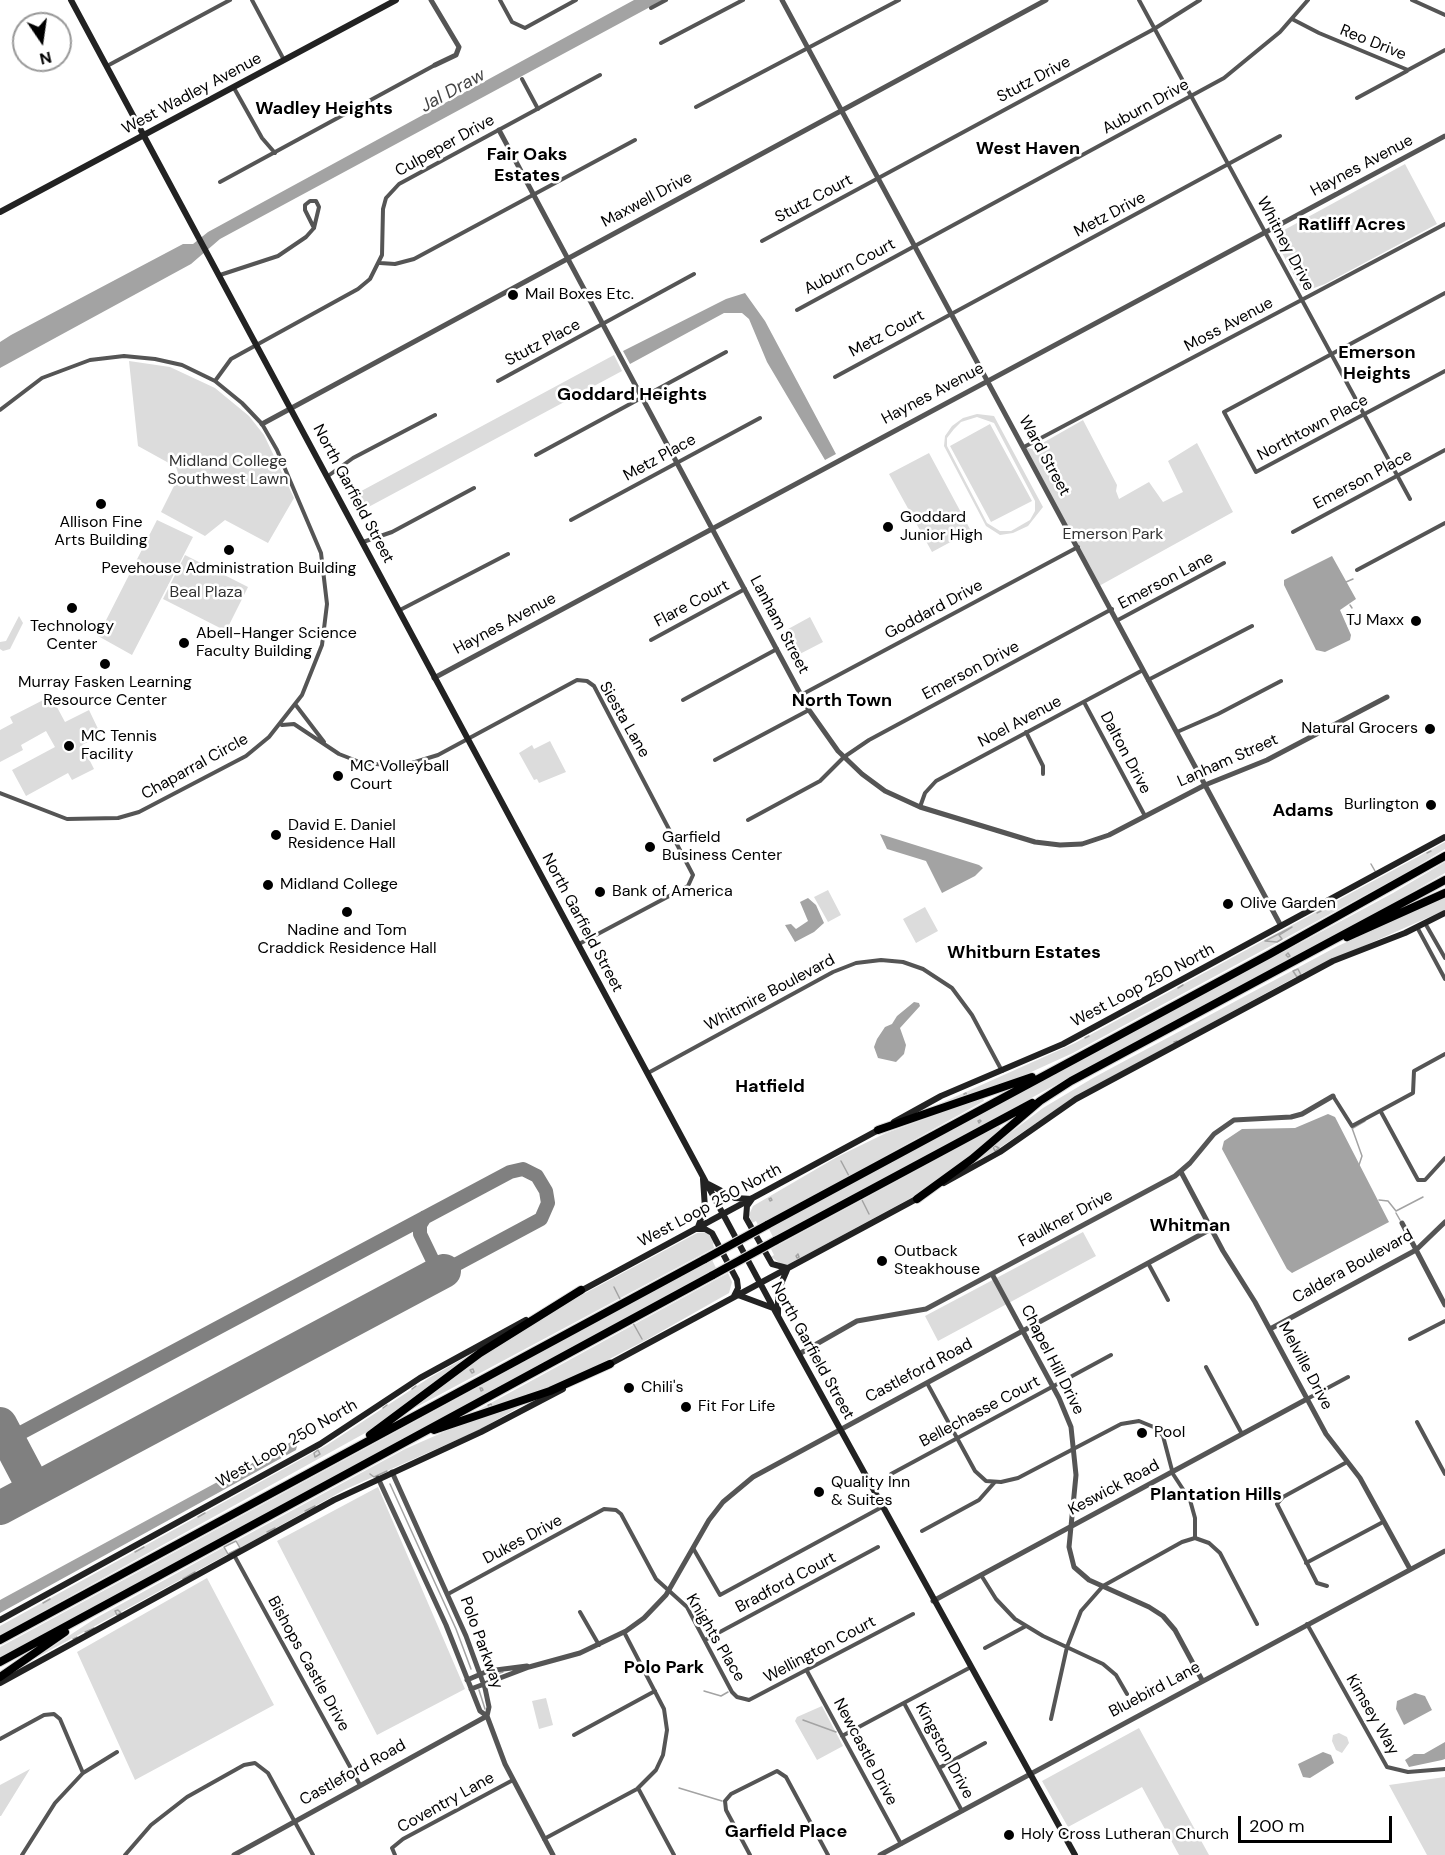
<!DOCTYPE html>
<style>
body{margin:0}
#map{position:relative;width:1445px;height:1855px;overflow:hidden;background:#fff;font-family:"DM Sans",sans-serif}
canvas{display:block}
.north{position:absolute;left:12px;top:12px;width:60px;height:60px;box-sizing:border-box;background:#fff;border:2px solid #999;border-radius:50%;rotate:167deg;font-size:16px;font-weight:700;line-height:24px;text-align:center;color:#000}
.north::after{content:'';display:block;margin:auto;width:21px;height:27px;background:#000;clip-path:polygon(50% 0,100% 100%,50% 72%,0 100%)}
.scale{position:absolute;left:1238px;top:1816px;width:154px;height:27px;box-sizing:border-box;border:3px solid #000;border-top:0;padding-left:8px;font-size:18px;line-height:21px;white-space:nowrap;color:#000;-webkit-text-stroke:4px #fff;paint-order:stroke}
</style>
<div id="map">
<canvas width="1445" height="1855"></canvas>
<div class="north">N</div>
<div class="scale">200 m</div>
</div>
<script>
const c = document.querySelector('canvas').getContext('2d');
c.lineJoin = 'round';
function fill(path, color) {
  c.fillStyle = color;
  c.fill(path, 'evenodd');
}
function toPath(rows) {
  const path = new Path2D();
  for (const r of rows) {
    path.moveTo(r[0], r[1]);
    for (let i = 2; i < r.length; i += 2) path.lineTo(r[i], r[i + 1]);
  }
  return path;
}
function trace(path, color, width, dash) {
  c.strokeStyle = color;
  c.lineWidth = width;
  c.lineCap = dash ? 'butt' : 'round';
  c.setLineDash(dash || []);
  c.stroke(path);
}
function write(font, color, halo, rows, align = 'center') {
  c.font = font + ' "DM Sans",sans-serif';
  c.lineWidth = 5;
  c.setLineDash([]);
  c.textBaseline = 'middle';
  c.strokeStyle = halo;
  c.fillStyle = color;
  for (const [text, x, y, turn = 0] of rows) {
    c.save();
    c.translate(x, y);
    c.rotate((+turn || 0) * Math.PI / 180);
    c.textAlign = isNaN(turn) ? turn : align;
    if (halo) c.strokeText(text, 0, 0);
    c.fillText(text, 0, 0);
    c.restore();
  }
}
const green = toPath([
 [1405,164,1437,224,1325,284,1303,292,1274,238,1275,235],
 [614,355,622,371,361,511,352,496],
 [129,361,170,367,215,388,249,416,264,435,294,498,268,543,225,520,205,536,161,512,179,476,176,467,138,446],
 [977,414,994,416,1043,507,1028,526,1013,533,1000,535,986,526,944,446,945,436,952,426,963,418],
 [977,417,994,423,1035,501,1035,511,1030,520,1011,531,1000,531,987,523,947,446,947,438,954,429,961,422],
 [1083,420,1117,485,1116,491,1119,499,1149,482,1163,502,1183,492,1168,461,1197,443,1233,512,1099,586,1024,447,1032,449],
 [990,424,1032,501,991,522,950,446],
 [929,453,971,531,932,552,889,474],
 [157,520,193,537,132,655,98,636],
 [185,555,248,587,226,631,163,599],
 [19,616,23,623,10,649,3,651,0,649,0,642,6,641],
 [810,617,823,642,792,658,779,634],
 [51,696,65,722,89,710,101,735,82,745,94,769,72,780,68,773,26,796,12,770,55,747,46,731,21,745,23,750,0,762,0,730,13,723,10,717],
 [550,741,566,772,539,783,537,779,534,780,519,753,532,745,534,749],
 [1445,842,1445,849,1404,874,1073,1053,1018,1078,928,1109,1075,1043],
 [1445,862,1445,873,1388,906,773,1237,769,1229,1393,893],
 [828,890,841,915,828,922,814,897],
 [1445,897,1445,910,1303,973,1073,1098,992,1153,965,1167,1043,1108,1093,1078,1338,946],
 [925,907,938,931,916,943,903,919],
 [983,1098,984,1101,840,1181,758,1225,756,1221,752,1223,749,1215,753,1206,837,1157,886,1133],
 [999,1126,1002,1132,911,1198,789,1264,784,1266,771,1257,774,1255,771,1249],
 [707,1232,715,1243,713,1244,714,1248,411,1410,478,1357,524,1326,697,1233],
 [1083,1232,1096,1256,938,1341,925,1316],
 [712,1260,716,1268,0,1658,0,1647],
 [728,1273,732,1282,729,1293,648,1339,567,1381,479,1413,478,1410],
 [466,1357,467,1359,367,1432,0,1635,0,1626,327,1445,429,1378],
 [528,1402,479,1430,344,1490,240,1548,236,1541,405,1449,462,1424],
 [378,1487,465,1689,377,1735,277,1541],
 [224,1547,228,1554,32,1660,96,1618],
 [207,1578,274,1705,135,1780,77,1652],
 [546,1698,553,1725,539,1729,532,1701],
 [822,1706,843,1746,817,1760,795,1721,797,1717],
 [1139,1728,1209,1855,1179,1855,1142,1787,1068,1827,1042,1781],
 [1339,1733,1347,1737,1349,1743,1342,1753,1336,1750,1332,1741,1333,1735],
 [30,1769,1,1816,0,1816,0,1785],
 [1445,1777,1445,1855,1427,1855,1389,1785]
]);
const water = toPath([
 [634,0,663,0,220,239,191,264,0,368,0,342,11,335,183,244,193,244,208,232],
 [745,293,765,321,836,454,825,460,767,362,749,319,742,313,724,313,630,364,623,351,726,299],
 [1332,556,1356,599,1340,610,1351,635,1350,640,1325,652,1316,650,1284,585,1284,580],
 [880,834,979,865,983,868,975,876,942,893,926,861,887,849],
 [808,898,816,905,824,923,814,932,795,942,785,925,791,924,796,929,808,921,800,902],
 [914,1002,919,1003,920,1006,900,1028,906,1045,904,1054,896,1062,878,1058,874,1047,877,1039,885,1027,892,1024,897,1016],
 [1328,1114,1335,1117,1389,1222,1292,1273,1287,1269,1222,1149,1224,1141,1242,1129,1295,1128],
 [293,1441,298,1442,296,1450,0,1613,0,1600],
 [1415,1693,1425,1696,1432,1710,1404,1725,1396,1709,1397,1701],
 [1445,1742,1445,1759,1442,1760,1409,1767,1405,1760,1414,1754,1424,1754],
 [1323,1752,1331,1755,1334,1763,1310,1778,1303,1777,1298,1764]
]);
const stream = toPath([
 [1346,582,1353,579],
 [1350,605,1352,608],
 [1427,853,1431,851],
 [1371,864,1375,871],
 [1317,913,1321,911],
 [1292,927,1279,935,1282,939,1277,942,1265,941,1292,927],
 [1288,953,1290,956,1288,957,1286,955,1288,953],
 [1298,969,1301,975,1297,977,1293,971,1298,969],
 [1178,988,1183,985],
 [1085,1038,1089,1036],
 [1174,1042,1177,1041],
 [966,1093,967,1096,965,1097,964,1094,966,1093],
 [980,1120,981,1121,979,1123,978,1121,980,1120],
 [1352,1128,1362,1156,1359,1165],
 [1353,1128,1365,1121],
 [995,1146,999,1148,995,1151,993,1147,995,1146],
 [841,1161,849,1176],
 [771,1198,772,1200,770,1201,769,1199,771,1198],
 [862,1200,869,1214],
 [1379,1200,1388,1201,1396,1211,1423,1197],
 [1396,1213,1400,1220],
 [798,1254,799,1257,797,1258,796,1256,798,1254],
 [614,1287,620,1299],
 [633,1323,642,1339],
 [473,1369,474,1372,472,1373,470,1370,473,1369],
 [480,1388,482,1388,483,1390,481,1391,480,1388],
 [412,1389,416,1386],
 [491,1404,492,1406,490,1408,488,1405,491,1404],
 [383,1408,387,1405],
 [318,1450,320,1454,315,1457,314,1453,318,1450],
 [370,1474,374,1477,387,1471],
 [390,1484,456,1629,471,1669],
 [305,1511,315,1506],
 [198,1517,205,1513],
 [267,1532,275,1528],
 [236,1541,240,1548,228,1554,224,1547,236,1541],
 [135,1552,144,1547],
 [183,1579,195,1572],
 [43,1603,50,1599],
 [118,1610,121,1613,117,1615,115,1611,118,1610],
 [85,1632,94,1628],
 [73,1639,77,1637],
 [487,1677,503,1672],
 [479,1690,485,1709],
 [704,1691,721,1696,728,1692],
 [803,1720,836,1732],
 [679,1788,722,1801]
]);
const taxiway = toPath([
 [425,1217,420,1225,420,1234,434,1263,432,1273,426,1281],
 [0,1444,510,1172,523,1169,537,1176,546,1191,548,1203,541,1219,444,1271],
 [0,1496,10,1499,19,1498],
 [19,1497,27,1487,27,1475]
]);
const runway = toPath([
 [0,1424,27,1475],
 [0,1508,444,1271]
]);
const minor = toPath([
 [252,0,284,60],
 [500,0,512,22,525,28,576,0],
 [1139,0,1410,499],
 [1412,0,1445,15],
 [651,8,666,0],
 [1292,19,1319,33,1408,70,1445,50],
 [661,43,743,0],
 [107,66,230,0],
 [522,79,538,109],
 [234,88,262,138,275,153],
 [1357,98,1407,71],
 [696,107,899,0],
 [220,182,435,65],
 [762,241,1154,29,1200,0],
 [380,263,395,264,414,259,635,140],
 [220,275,278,256,306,237,314,228,319,207,316,201,310,201,305,205,305,210,314,228],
 [1445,293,1224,412,1256,472,1445,371],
 [797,310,1224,78,1280,32,1308,0],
 [835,377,1280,136],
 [215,381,231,359,358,289,370,279,382,255,383,209,386,198,399,184,600,75],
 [498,381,694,274],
 [0,410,42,378,90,360,124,356,155,359,182,365,215,381,242,403,262,424,277,450,321,553,327,604,322,645,302,695,269,737,246,756,139,812,118,818,67,819,0,793],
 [1024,447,1445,224],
 [536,455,726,352],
 [328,476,353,458,435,415],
 [571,520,760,418],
 [1293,532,1445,450],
 [363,542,392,532,474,488],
 [1357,570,1445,523],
 [400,610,508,554],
 [1118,620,1224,563],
 [651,640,745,589],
 [1148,680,1252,626],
 [801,695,1078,547],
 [683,700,777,649],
 [1084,702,1145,816],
 [295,704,324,742],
 [282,725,294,724,339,754,362,763,402,766,438,755,577,680,587,681,594,686,693,875,688,886,579,944],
 [1026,732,1043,766,1043,774],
 [1177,732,1218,714,1281,681],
 [715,760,809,710],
 [920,807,925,793,936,781,1143,670],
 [748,820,820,781,844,757,869,740,1112,609],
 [1425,923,1445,958],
 [1417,927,1445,979],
 [648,1073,833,972,856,963,881,960,903,962,923,969,952,988,972,1015,1002,1071],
 [1333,1096,1352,1126,1413,1093,1414,1071,1445,1054],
 [1381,1112,1418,1180,1425,1180,1445,1158],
 [1148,1263,1168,1300],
 [1410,1339,1445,1321],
 [1206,1367,1242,1434],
 [927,1383,975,1471,986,1481,1001,1482,1018,1478,1121,1424,1139,1421,1156,1428,1163,1436,1173,1474,1190,1500,1195,1518,1195,1538,1182,1542,1103,1586,1081,1611,1067,1647,1051,1719],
 [1307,1399,1348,1377],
 [1417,1422,1445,1474],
 [891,1474,1111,1355],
 [922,1531,979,1500,994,1483],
 [1195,1538,1209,1543,1220,1553,1257,1624],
 [693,1548,720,1595,882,1507],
 [234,1555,360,1785],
 [1306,1563,1383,1522],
 [981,1575,996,1599,1015,1619,1043,1636,1103,1664,1116,1675,1127,1694],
 [1327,1586,1317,1583,1277,1504,1283,1497,1347,1462],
 [448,1594,604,1509,616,1510,621,1514,656,1579,687,1607,732,1692,737,1697,749,1700,913,1614],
 [580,1612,599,1645],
 [1307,1624,1387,1767,1408,1772,1445,1769],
 [705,1640,878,1547],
 [985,1648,1026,1626],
 [807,1671,901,1844],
 [904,1703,962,1811],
 [574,1735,655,1691],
 [842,1736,971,1667],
 [0,1739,44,1715,54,1714,60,1719,83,1773],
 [939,1768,985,1743],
 [638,1788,674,1855],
 [544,1839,637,1789,656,1770,663,1755,667,1730,664,1709,624,1632],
 [22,1855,55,1803,83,1773,117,1752],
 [125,1855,151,1825,187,1797,244,1765,255,1763,268,1773,313,1855],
 [395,1855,392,1848,403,1839,513,1780],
 [750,1855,726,1810,725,1801,731,1794,777,1771,786,1777,828,1855]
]);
const tertiary = toPath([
 [431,0,459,47,456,55,435,65],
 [782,0,1281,926],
 [499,130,809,710,838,751,862,774,885,791,920,807,1035,842,1060,845,1082,844,1109,835,1205,785,1267,760,1387,697],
 [262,424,1046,0],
 [434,678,1445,136],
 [1181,1172,1223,1251,1255,1302,1326,1434,1360,1478,1410,1569],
 [1402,1223,1445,1305],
 [992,1274,1059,1398,1071,1427,1076,1475,1069,1547,1074,1567,1089,1580,1149,1607,1163,1616,1175,1630,1202,1680],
 [1270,1329,1416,1250,1445,1222],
 [799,1354,857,1321,926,1309,1175,1176,1190,1163,1214,1134,1234,1120,1291,1117,1302,1114,1333,1096],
 [392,1472,466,1636,485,1688,489,1707,487,1716],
 [378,1478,446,1625,480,1711,487,1716,505,1764,553,1855],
 [933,1601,1307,1399],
 [467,1680,488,1671,527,1666],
 [471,1689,529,1667,580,1653,626,1631,644,1618,666,1595,709,1520,723,1502,753,1477,1211,1229],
 [234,1855,487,1716],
 [880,1855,1445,1551]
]);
const secondary = toPath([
 [71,0,774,1309,1075,1855],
 [0,212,396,0],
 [894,1122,941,1096,1063,1044,1445,837],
 [944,1183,1000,1152,1076,1099,1333,961,1405,933,1445,913],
 [708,1184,735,1198,752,1199,747,1206,746,1218,772,1264,787,1268],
 [698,1227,705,1208,703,1179],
 [697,1229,705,1229,712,1233,737,1280,738,1288,734,1296],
 [577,1293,882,1128],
 [738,1295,773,1308],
 [778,1315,778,1291,787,1270],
 [606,1366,920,1197],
 [0,1620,320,1444,420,1378,526,1320],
 [0,1683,334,1500,481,1432,563,1389]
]);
const motorway = toPath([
 [1347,937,1445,893],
 [878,1130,1032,1077],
 [917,1199,972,1159,1040,1101,1071,1081,1445,880],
 [767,1225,1270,954,1445,856],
 [775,1241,1032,1103],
 [434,1430,550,1391,610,1364],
 [370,1435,480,1353,581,1290],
 [0,1640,705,1259],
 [0,1662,713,1275],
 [0,1677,65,1632]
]);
const motorwayBridge = toPath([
 [705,1259,767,1225],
 [713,1275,775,1241]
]);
const markers = [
 [513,295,6,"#000"],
 [101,504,6,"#000"],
 [888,527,6,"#000"],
 [229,550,6,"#000"],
 [72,608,6,"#000"],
 [1416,621,6,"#000"],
 [184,643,6,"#000"],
 [105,664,6,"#000"],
 [1430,729,6,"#000"],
 [69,746,6,"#000"],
 [338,776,6,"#000"],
 [1431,805,6,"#000"],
 [276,835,6,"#000"],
 [650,847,6,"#000"],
 [268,885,6,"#000"],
 [600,892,6,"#000"],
 [1228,904,6,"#000"],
 [347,912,6,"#000"],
 [882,1261,6,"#000"],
 [629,1388,6,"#000"],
 [686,1407,6,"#000"],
 [1142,1433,6,"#000"],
 [819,1492,6,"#000"],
 [1009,1835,6,"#000"]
];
const streetNames = [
 ["Reo Drive",1373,43,22],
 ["Stutz Drive",1034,80,-28],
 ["West Wadley Avenue",192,94,-28],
 ["Auburn Drive",1146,107,-29],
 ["Culpeper Drive",445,146,-29],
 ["Haynes Avenue",1362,166,-28],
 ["Stutz Court",814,199,-28],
 ["Maxwell Drive",647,200,-28],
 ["Metz Drive",1110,215,-28],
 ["Whitney Drive",1285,244,62],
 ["Auburn Court",850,267,-28],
 ["Moss Avenue",1229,325,-28],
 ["Metz Court",887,334,-28],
 ["Stutz Place",543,343,-28],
 ["Haynes Avenue",933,394,-28],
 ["Northtown Place",1313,428,-28],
 ["Ward Street",1044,456,61],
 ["Metz Place",660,458,-29],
 ["Emerson Place",1363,480,-28],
 ["North Garfield Street",353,494,62],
 ["Emerson Lane",1166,581,-28],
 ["Flare Court",692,604,-28],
 ["Goddard Drive",934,610,-28],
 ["Haynes Avenue",505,624,-28],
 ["Lanham Street",779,625,62],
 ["Emerson Drive",971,671,-28],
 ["Siesta Lane",624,720,60],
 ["Noel Avenue",1020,722,-28],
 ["Dalton Drive",1125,753,62],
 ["Lanham Street",1228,761,-24],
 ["Chaparral Circle",195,767,-29],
 ["North Garfield Street",582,923,62],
 ["West Loop 250 North",1143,986,-28],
 ["Whitmire Boulevard",770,993,-28],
 ["West Loop 250 North",710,1206,-28],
 ["Faulkner Drive",1066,1219,-28],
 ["Caldera Boulevard",1353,1267,-29],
 ["North Garfield Street",812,1351,61],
 ["Chapel Hill Drive",1052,1360,63],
 ["Melville Drive",1305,1366,62],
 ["Castleford Road",919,1371,-28],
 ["Bellechasse Court",980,1412,-28],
 ["West Loop 250 North",287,1444,-30],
 ["Keswick Road",1114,1488,-28],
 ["Dukes Drive",523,1540,-28],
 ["Bradford Court",786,1583,-28],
 ["Knights Place",715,1638,59],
 ["Polo Parkway",481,1643,70],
 ["Wellington Court",820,1650,-28],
 ["Bishops Castle Drive",308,1664,61],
 ["Bluebird Lane",1155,1690,-28],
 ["Kimsey Way",1372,1715,60],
 ["Kingston Drive",944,1751,62],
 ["Newcastle Drive",865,1752,62],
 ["Castleford Road",353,1773,-29],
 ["Coventry Lane",446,1803,-29]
];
const poiNames = [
 ["Mail Boxes Etc.",525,295],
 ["Goddard",900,518],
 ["Junior High",900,536],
 ["Allison Fine",101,523,"center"],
 ["Arts Building",101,541,"center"],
 ["Pevehouse Administration Building",229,569,"center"],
 ["TJ Maxx",1404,621,"right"],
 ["Technology",72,627,"center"],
 ["Center",72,645,"center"],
 ["Abell-Hanger Science",196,634],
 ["Faculty Building",196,652],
 ["Murray Fasken Learning",105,683,"center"],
 ["Resource Center",105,701,"center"],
 ["Natural Grocers",1418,729,"right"],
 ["MC Tennis",81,737],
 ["Facility",81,755],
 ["MC Volleyball",350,767],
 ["Court",350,785],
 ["Burlington",1419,805,"right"],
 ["David E. Daniel",288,826],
 ["Residence Hall",288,844],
 ["Garfield",662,838],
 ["Business Center",662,856],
 ["Midland College",280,885],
 ["Bank of America",612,892],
 ["Olive Garden",1240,904],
 ["Nadine and Tom",347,931,"center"],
 ["Craddick Residence Hall",347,949,"center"],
 ["Outback",894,1252],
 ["Steakhouse",894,1270],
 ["Chili's",641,1388],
 ["Fit For Life",698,1407],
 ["Pool",1154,1433],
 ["Quality Inn",831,1483],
 ["& Suites",831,1501],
 ["Holy Cross Lutheran Church",1021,1835]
];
const parkNames = [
 ["Midland College",228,462],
 ["Southwest Lawn",228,480],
 ["Emerson Park",1113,535],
 ["Beal Plaza",206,593]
];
const waterNames = [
 ["Jal Draw",453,91,-29]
];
const neighbourhoodNames = [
 ["Wadley Heights",324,109],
 ["West Haven",1028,149],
 ["Fair Oaks",527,155],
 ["Estates",527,176],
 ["Ratliff Acres",1352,225],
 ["Emerson",1377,353],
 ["Heights",1377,374],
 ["Goddard Heights",632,395],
 ["North Town",842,701],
 ["Adams",1303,811],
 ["Whitburn Estates",1024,953],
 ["Hatfield",770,1087],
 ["Whitman",1190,1226],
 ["Plantation Hills",1216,1495],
 ["Polo Park",664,1668],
 ["Garfield Place",786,1832]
];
fill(green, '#dcdcdc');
fill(water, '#a3a3a3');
trace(stream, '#a3a3a3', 1.5);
trace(taxiway, '#808080', 14);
trace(runway, '#808080', 34);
trace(motorway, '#dbdbdb', 10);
trace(minor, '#555', 4);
trace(tertiary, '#555', 5);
trace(secondary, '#222', 6);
trace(motorway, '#000', 8);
trace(motorwayBridge, '#dbdbdb', 10, []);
trace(motorwayBridge, '#000', 8);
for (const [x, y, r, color] of markers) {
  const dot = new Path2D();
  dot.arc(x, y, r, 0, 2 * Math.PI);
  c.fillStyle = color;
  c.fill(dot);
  trace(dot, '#fff', 2);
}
write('16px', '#000', '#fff', streetNames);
write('16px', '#000', '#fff', poiNames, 'left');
write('16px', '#333', '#fff', parkNames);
write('italic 18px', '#444', '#fff', waterNames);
write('bold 18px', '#000', '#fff', neighbourhoodNames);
</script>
